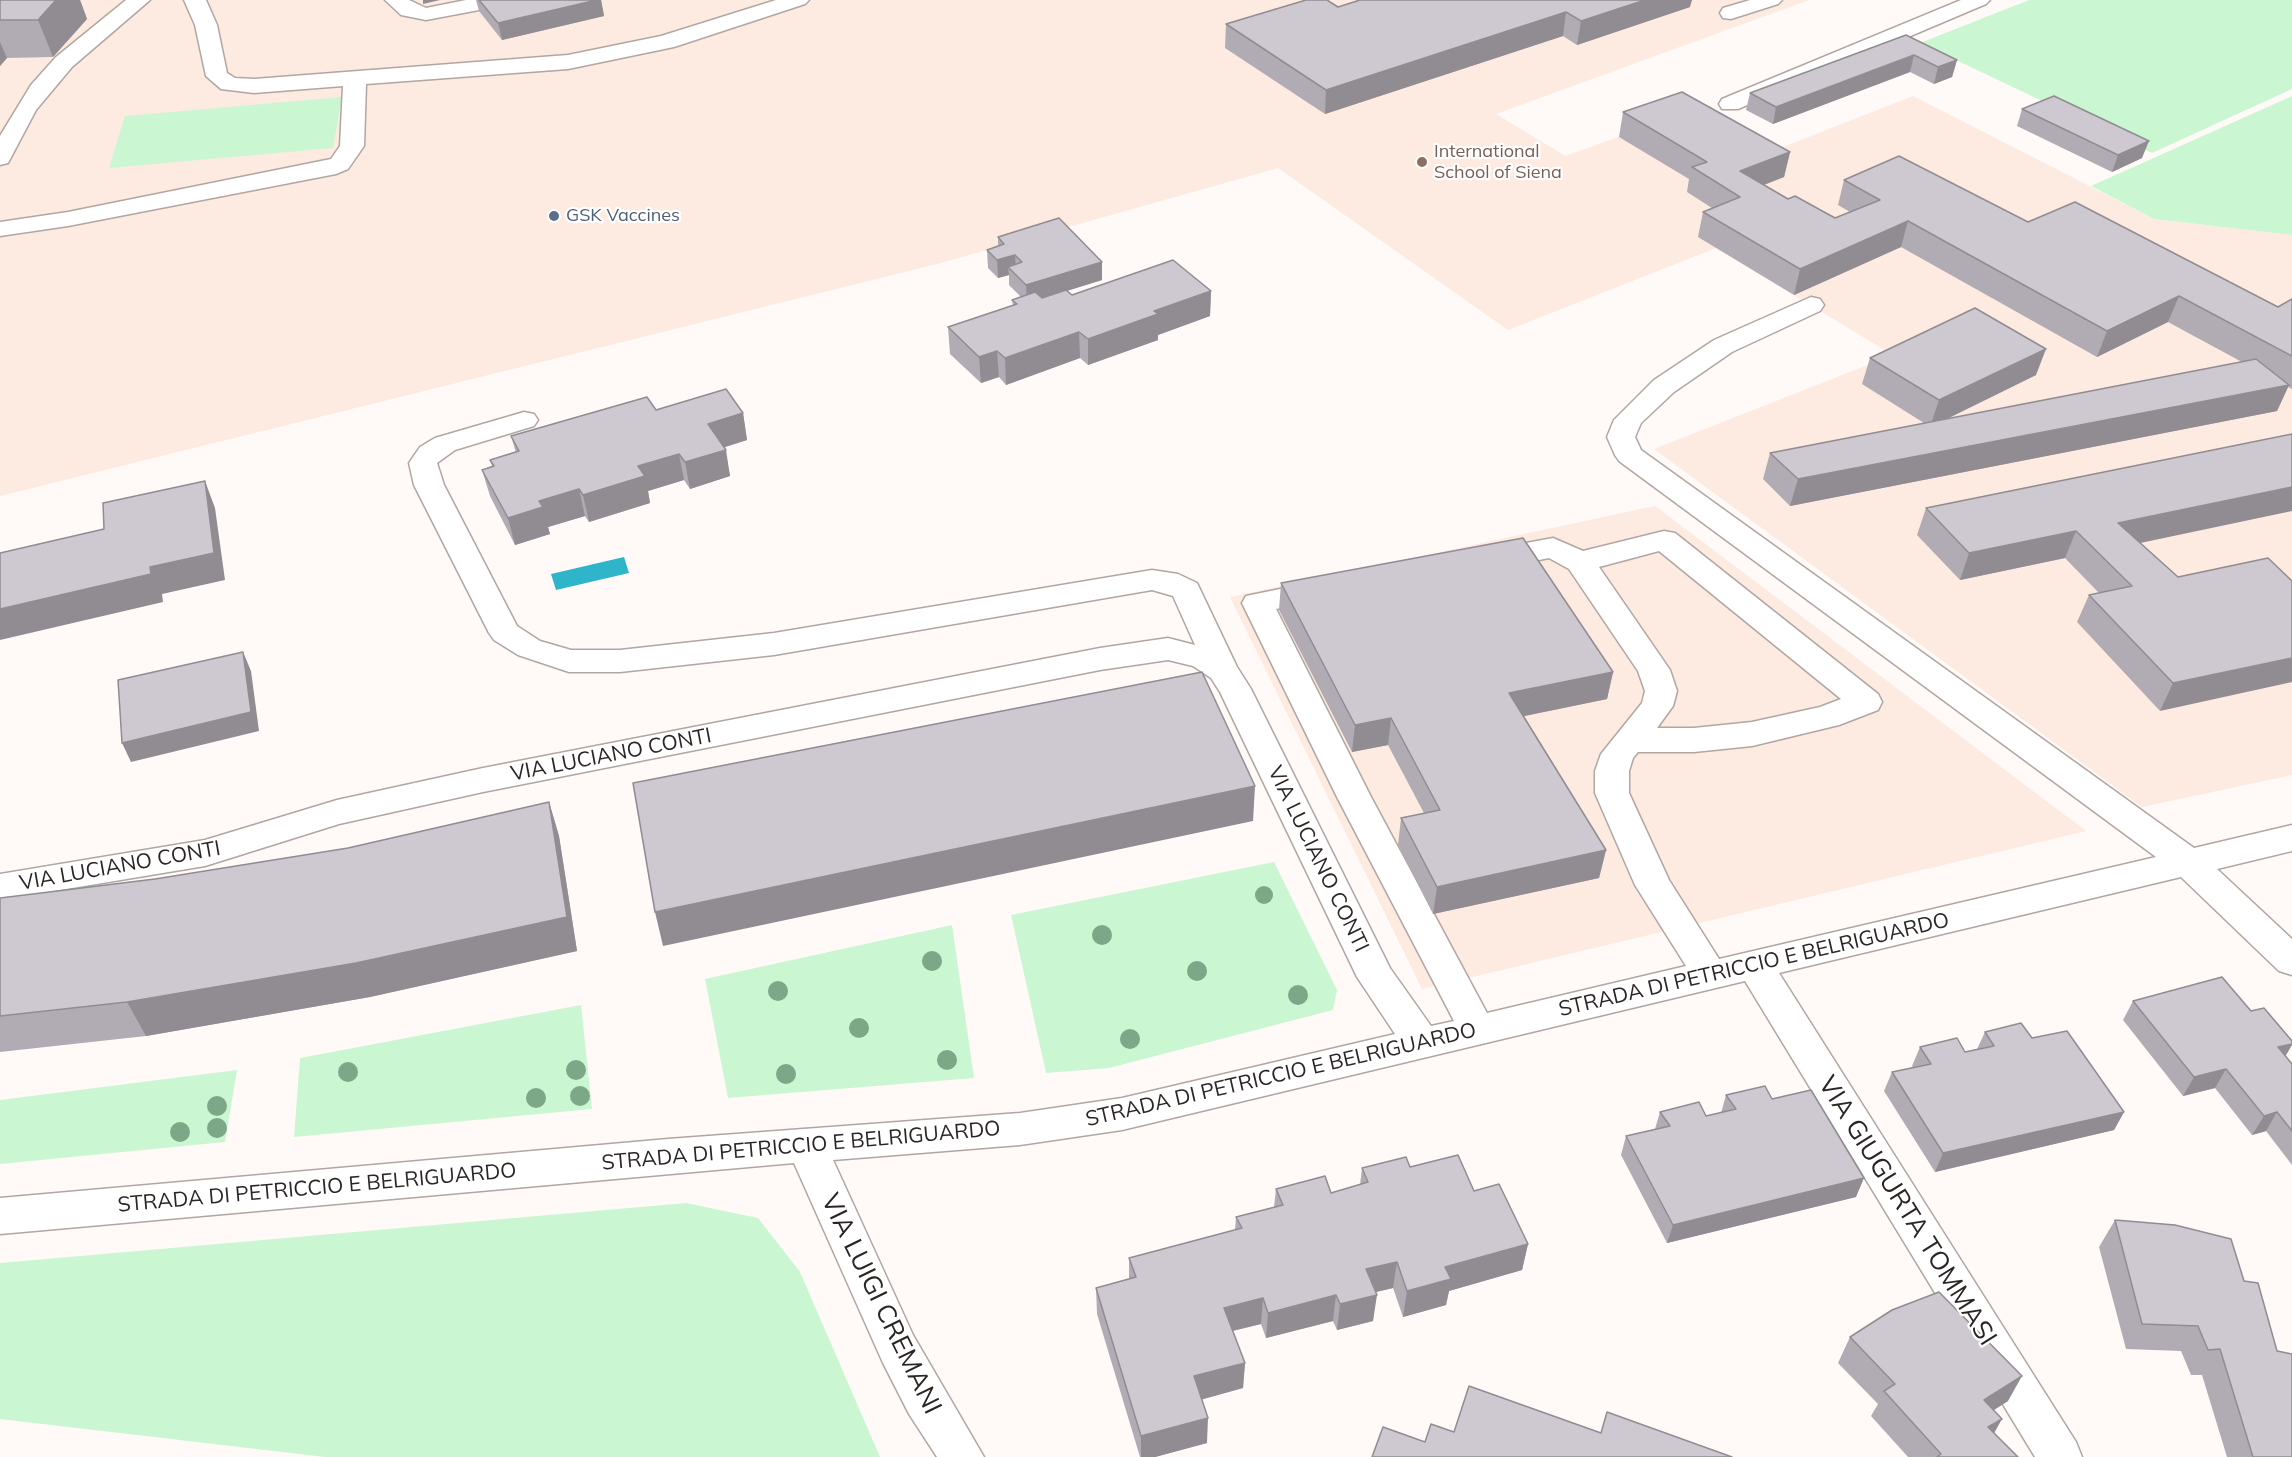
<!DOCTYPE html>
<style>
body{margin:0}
canvas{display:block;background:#fffaf8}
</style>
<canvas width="2292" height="1457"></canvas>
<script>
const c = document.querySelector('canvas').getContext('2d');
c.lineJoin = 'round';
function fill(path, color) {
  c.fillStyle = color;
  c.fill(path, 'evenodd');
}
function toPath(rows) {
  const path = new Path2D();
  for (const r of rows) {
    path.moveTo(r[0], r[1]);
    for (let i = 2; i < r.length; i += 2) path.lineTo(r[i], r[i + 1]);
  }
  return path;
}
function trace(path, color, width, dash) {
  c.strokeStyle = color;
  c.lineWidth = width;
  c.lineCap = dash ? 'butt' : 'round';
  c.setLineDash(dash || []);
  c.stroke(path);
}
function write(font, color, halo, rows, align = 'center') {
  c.font = font + ' Mulish,sans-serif';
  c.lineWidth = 4.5;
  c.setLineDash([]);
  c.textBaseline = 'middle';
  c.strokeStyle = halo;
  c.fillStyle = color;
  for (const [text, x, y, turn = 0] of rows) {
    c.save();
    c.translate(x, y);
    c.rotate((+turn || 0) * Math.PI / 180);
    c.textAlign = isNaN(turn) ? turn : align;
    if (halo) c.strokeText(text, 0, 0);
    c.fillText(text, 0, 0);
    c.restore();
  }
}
const built = toPath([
 [0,0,1809,0,1496,114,1565,156,1703,107,1778,149,1913,96,2154,219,2292,235,2292,775,2142,807,1654,449,1893,355,1716,248,1508,330,1278,168,937,264,0,496],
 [1655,506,2086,831,1422,989,1230,597]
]);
const green = toPath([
 [2029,0,2292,0,2292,89,2152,153,1920,43],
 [2292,96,2292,235,2154,219,2091,186],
 [342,97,333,148,109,168,125,116],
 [1274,862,1337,990,1333,1010,1109,1068,1046,1073,1011,915],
 [952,925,974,1078,728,1098,705,979],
 [581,1005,592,1109,294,1137,300,1058],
 [237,1070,225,1142,0,1164,0,1100],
 [686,1203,758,1218,800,1272,880,1457,325,1457,0,1419,0,1263]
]);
const water = toPath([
 [624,557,629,573,556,590,551,574]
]);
const minor = toPath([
 [126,0,150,0,72,67,36,110,8,163,0,165,0,136,31,85,56,57,126,0],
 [184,0,206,0,217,25,227,73,235,78,254,79,568,55,661,36,776,0,809,0,805,4,674,47,568,69,366,84,364,146,348,169,336,174,68,226,0,236,0,222,68,212,331,159,340,146,343,86,254,93,221,89,206,76,195,25,184,0],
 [385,0,409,0,426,8,466,0,511,0,507,4,500,6,426,20,401,15,385,0],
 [1750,0,1782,0,1778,4,1731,19,1723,18,1720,13,1723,8,1750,0],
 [1961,0,1990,0,1986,4,1738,109,1722,109,1719,104,1722,99,1961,0],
 [1811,297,1820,299,1824,305,1820,311,1732,352,1674,392,1641,423,1635,437,1641,450,2194,848,2292,825,2292,851,2217,869,2292,939,2292,975,2279,971,2181,877,1779,973,2076,1442,2082,1457,2035,1457,1745,981,1122,1130,1020,1145,833,1160,913,1335,984,1457,937,1457,909,1414,883,1363,794,1163,0,1234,0,1198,668,1139,1020,1113,1122,1098,1395,1034,1357,977,1220,692,1211,678,1193,666,1168,660,1100,670,483,792,339,824,205,866,0,900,0,874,205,840,337,800,483,768,1100,648,1168,638,1195,645,1173,596,1152,590,774,655,620,672,569,672,518,655,494,640,489,633,414,485,409,463,420,447,435,438,524,412,534,414,538,420,534,426,455,450,437,463,444,485,517,626,540,641,571,650,620,650,774,633,1152,570,1178,574,1197,583,1237,667,1251,689,1390,968,1431,1026,1454,1021,1337,797,1242,603,1246,596,1324,580,1335,583,1339,590,1335,597,1276,609,1371,797,1487,1013,1686,966,1635,885,1595,793,1595,771,1601,754,1642,703,1645,691,1638,671,1569,569,1549,558,1489,570,1478,567,1474,560,1478,553,1489,550,1553,538,1583,551,1664,531,1675,533,1878,694,1882,702,1878,710,1839,725,1752,746,1694,752,1638,752,1633,758,1629,771,1629,793,1669,880,1719,959,2156,857,1619,461,1615,455,1607,437,1614,420,1654,380,1714,340,1811,297],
 [1659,551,1841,699,1820,707,1752,722,1694,728,1657,728,1673,706,1677,691,1670,670,1599,567,1659,551]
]);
const trees = [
 [1264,895,9],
 [1102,935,10],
 [932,961,10],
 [1197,971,10],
 [778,991,10],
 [1298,995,10],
 [859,1028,10],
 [1130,1039,10],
 [947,1060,10],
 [576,1070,10],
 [348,1072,10],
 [786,1074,10],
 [580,1096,10],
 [536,1098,10],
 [217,1106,10],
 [217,1128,10],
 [180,1132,10]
];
const wall = toPath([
 [0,0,80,0,87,19,53,57,7,58,0,66],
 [476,0,601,0,604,16,502,40,479,11],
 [1338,7,1690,7,1577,45,1563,36,1325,114,1225,48,1226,24],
 [1906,35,1957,60,1952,77,1934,84,1910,72,1773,124,1746,110,1750,93],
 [2022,109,2142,158,2112,172,2017,126],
 [1623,112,1790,152,1784,177,1764,185,1788,199,1835,218,1850,212,1838,205,1844,180,2028,222,2278,307,2292,299,2292,389,2288,387,2277,411,1790,506,1763,479,1770,453,1924,423,1862,384,1870,358,2036,375,1947,419,2242,362,2168,322,2097,357,1901,247,1794,295,1698,237,1703,212,1712,208,1687,192,1689,179,1619,137],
 [998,237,1102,262,1102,280,1067,291,1072,295,1211,291,1210,316,1158,335,1158,340,1088,365,1080,358,1006,385,999,377,981,383,950,354,948,327,1013,306,1012,300,1021,297,1009,285,1009,275,998,278,988,268,987,250,998,246],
 [656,410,743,413,747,440,724,447,730,476,690,489,684,480,648,491,650,503,589,522,585,516,548,527,550,534,515,545,490,496,482,470,492,466,490,460,516,453,511,436],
 [2292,434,2140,543,2178,577,2268,558,2160,711,2077,622,2089,595,2099,593,2065,558,1960,580,1917,535,1926,508],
 [1281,583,1613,672,1607,699,1524,716,1606,850,1599,878,1433,914,1398,845,1401,818,1424,813,1388,745,1352,752,1279,610],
 [549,802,559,836,577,951,370,997,146,1036,0,1052,0,898,155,879,348,848],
 [2133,1001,2285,1056,2292,1064,2292,1165,2266,1131,2252,1135,2215,1088,2183,1096,2123,1020],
 [1985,1032,2032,1038,2124,1112,2114,1130,1935,1172,1884,1091,1892,1072,1913,1067,1912,1066,1920,1047,1965,1052,1977,1049],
 [1726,1095,1772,1099,1856,1197,1667,1243,1621,1155,1626,1136,1655,1129,1660,1112,1706,1116,1721,1113],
 [1410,1167,1474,1191,1528,1244,1522,1270,1449,1291,1446,1305,1403,1317,1393,1288,1376,1292,1373,1321,1337,1330,1333,1321,1266,1338,1261,1324,1233,1331,1245,1363,1243,1388,1202,1399,1207,1443,1155,1457,1140,1457,1097,1314,1096,1288,1129,1279,1129,1258,1235,1230,1236,1217,1274,1207,1276,1189,1331,1193,1360,1185,1362,1168],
 [2115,1220,2175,1225,2292,1457,2227,1457,2202,1375,2191,1375,2181,1351,2126,1349,2099,1247],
 [1850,1337,2008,1401,1994,1410,1994,1433,2018,1457,1908,1457,1871,1416,1878,1404,1838,1363]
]);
const shadedWall = toPath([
 [56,0,80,0,87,19,53,57,38,20],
 [423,0,440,0,423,4],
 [597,0,601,0,604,16,502,40,498,23],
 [1645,0,1692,0,1690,7,1577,45,1581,21],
 [1566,12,1563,36,1325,114,1326,90],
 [0,42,7,58,0,66],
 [1914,55,1910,72,1773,124,1776,107],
 [1957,60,1952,77,1934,84,1938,67],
 [2149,141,2142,158,2112,172,2118,155],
 [1790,152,1784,177,1737,195,1740,171],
 [1908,221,1901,247,1794,295,1800,269],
 [1015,255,1016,273,1008,267,1009,275,998,278,997,260],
 [1102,262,1102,280,1027,303,1026,285],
 [1211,291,1210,316,1158,335,1158,340,1088,365,1088,339,1154,311],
 [2179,296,2168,322,2097,357,2107,331],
 [1079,332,1080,358,1006,385,1005,358],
 [2046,349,2036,375,1930,427,1939,400],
 [997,351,999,377,981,383,979,357],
 [2289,385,2277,411,1790,506,1798,479],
 [743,413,747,440,713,451,708,424],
 [726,450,730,476,690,489,685,462],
 [679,454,684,480,648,491,650,503,589,522,583,495,638,466],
 [205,481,215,508,225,580,162,594,163,602,0,640,0,609,150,567],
 [2292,487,2292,511,2107,550,2118,523],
 [579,489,585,516,548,527,550,534,515,545,508,518,539,501],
 [2076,531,2065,558,1960,580,1969,553],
 [243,652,251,671,259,731,131,762,122,743],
 [2292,658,2292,682,2160,711,2173,683],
 [1613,672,1607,699,1505,720,1509,693],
 [1391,718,1388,745,1352,752,1355,725],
 [1255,786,1253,821,663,946,655,912],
 [549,802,559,836,577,951,370,997,146,1036,127,1002],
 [1606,850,1599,878,1433,914,1437,887],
 [2292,1044,2292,1045,2282,1062,2278,1047],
 [2226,1069,2215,1088,2183,1096,2194,1077],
 [2124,1112,2114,1130,1935,1172,1943,1153],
 [2277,1112,2266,1131,2252,1135,2264,1116],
 [1864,1178,1856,1197,1667,1243,1673,1225],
 [1528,1244,1522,1270,1449,1291,1446,1305,1403,1317,1407,1291,1445,1267],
 [1397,1262,1393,1288,1363,1295,1366,1269],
 [1336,1295,1333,1321,1266,1338,1268,1313],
 [1377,1295,1373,1321,1337,1330,1340,1304],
 [1263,1298,1261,1324,1223,1333,1224,1308],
 [1245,1363,1243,1388,1193,1402,1194,1376],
 [2022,1376,2008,1401,1970,1425,1984,1400],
 [1208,1418,1207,1443,1155,1457,1141,1457,1141,1436],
 [2002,1419,1988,1444,1988,1427]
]);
const building = toPath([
 [0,0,56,0,38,20,0,20,0,0],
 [479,0,597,0,498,23,479,0],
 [1306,0,1327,0,1338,7,1360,0,1645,0,1581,21,1566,12,1326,90,1226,24,1306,0],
 [1906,35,1957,60,1938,67,1914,55,1776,107,1750,93,1906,35],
 [1682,92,1790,152,1740,171,1788,199,1795,196,1835,218,1880,200,1844,180,1899,156,2028,222,2075,202,2278,307,2292,299,2292,356,2179,296,2107,331,1908,221,1800,269,1703,212,1740,197,1692,167,1707,162,1623,112,1682,92],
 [2054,96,2149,141,2118,155,2022,109,2054,96],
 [1059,218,1102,262,1026,285,1008,267,1022,262,1015,255,997,260,987,250,1004,244,998,237,1059,218],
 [1173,260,1211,291,1154,311,1158,314,1088,339,1079,332,1005,358,997,351,979,357,948,327,1017,304,1012,300,1035,292,1042,298,1066,290,1072,295,1173,260],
 [1975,308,2046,349,1939,400,1870,358,1975,308],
 [2256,359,2289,385,1798,479,1770,453,2256,359],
 [726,389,743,413,708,424,726,450,685,462,679,454,638,466,645,476,583,495,579,489,539,501,543,507,508,518,482,470,494,466,490,460,519,451,511,436,647,397,656,410,726,389],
 [2292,434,2292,487,2118,523,2178,577,2268,558,2292,581,2292,658,2173,683,2089,595,2132,586,2076,531,1969,553,1926,508,2292,434],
 [205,481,214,553,150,567,151,574,0,609,0,553,104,529,103,503,205,481],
 [1523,538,1613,672,1509,693,1606,850,1437,887,1401,818,1440,810,1391,718,1355,725,1281,583,1523,538],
 [243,652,251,712,122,743,118,680,243,652],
 [1202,672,1255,786,655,912,633,783,1202,672],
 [549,802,567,917,356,963,127,1002,0,1016,0,898,155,879,348,848,549,802],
 [2222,977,2251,1011,2264,1008,2292,1041,2292,1044,2278,1047,2292,1064,2292,1131,2277,1112,2264,1116,2226,1069,2194,1077,2133,1001,2222,977],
 [2021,1023,2032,1038,2067,1031,2124,1112,1943,1153,1892,1072,1931,1064,1920,1047,1957,1038,1965,1052,1994,1046,1985,1032,2021,1023],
 [1765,1086,1772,1099,1811,1090,1864,1178,1673,1225,1626,1136,1670,1126,1660,1112,1699,1102,1706,1116,1736,1109,1726,1095,1765,1086],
 [1458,1155,1474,1191,1499,1184,1528,1244,1445,1267,1451,1279,1407,1291,1397,1262,1366,1269,1377,1295,1340,1304,1336,1295,1268,1313,1263,1298,1224,1308,1245,1363,1194,1376,1208,1418,1141,1436,1096,1288,1136,1277,1129,1258,1242,1228,1236,1217,1283,1205,1276,1189,1325,1176,1331,1193,1368,1182,1362,1168,1406,1157,1410,1167,1458,1155],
 [2115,1220,2175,1225,2231,1239,2244,1281,2258,1283,2277,1351,2292,1354,2292,1457,2253,1457,2220,1349,2208,1350,2198,1326,2142,1324,2115,1220],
 [1939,1292,2022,1376,1984,1400,2002,1419,1988,1427,2018,1457,1937,1457,1941,1454,1884,1391,1895,1384,1850,1337,1892,1310,1939,1292],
 [1469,1386,1601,1433,1607,1412,1732,1457,1372,1457,1383,1427,1425,1442,1431,1424,1454,1432,1469,1386]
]);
const markers = [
 [1422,162,6,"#8d6e63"],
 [554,216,6,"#5c6f8a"]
];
const farEducationnames = [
 ["International",1434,152],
 ["School of Siena",1434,173]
];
const farServicenames = [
 ["GSK Vaccines",566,216]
];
const streetNames = [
 ["VIA LUCIANO CONTI",611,755,-11],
 ["VIA LUCIANO CONTI",1318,859,64],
 ["VIA LUCIANO CONTI",120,866,-10],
 ["STRADA DI PETRICCIO E BELRIGUARDO",1754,965,-13],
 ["STRADA DI PETRICCIO E BELRIGUARDO",1281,1075,-13],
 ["STRADA DI PETRICCIO E BELRIGUARDO",801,1146,-5],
 ["STRADA DI PETRICCIO E BELRIGUARDO",317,1188,-5]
];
const nearStreetnames = [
 ["VIA GIUGURTA TOMMASI",1907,1211,58],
 ["VIA LUIGI CREMANI",881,1304,64]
];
fill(built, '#fdeae0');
fill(green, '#caf7d1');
fill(water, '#2eb5c9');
trace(minor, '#b1a6a1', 3);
fill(minor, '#fff');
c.fillStyle = '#7da888';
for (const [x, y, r] of trees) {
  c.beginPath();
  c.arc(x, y, r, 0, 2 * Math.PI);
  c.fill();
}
fill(wall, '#b1acb4');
fill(shadedWall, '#908c92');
fill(building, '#cec8d1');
trace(building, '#908c92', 1.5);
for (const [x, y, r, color] of markers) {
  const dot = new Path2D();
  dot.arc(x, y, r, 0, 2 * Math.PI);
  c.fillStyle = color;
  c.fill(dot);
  trace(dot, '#fff', 2);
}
write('18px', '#785e54', '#fff', farEducationnames, 'left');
write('18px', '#4e5e75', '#fff', farServicenames, 'left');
write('21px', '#2a2624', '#fff', streetNames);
write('26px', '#2a2624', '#fff', nearStreetnames);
</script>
